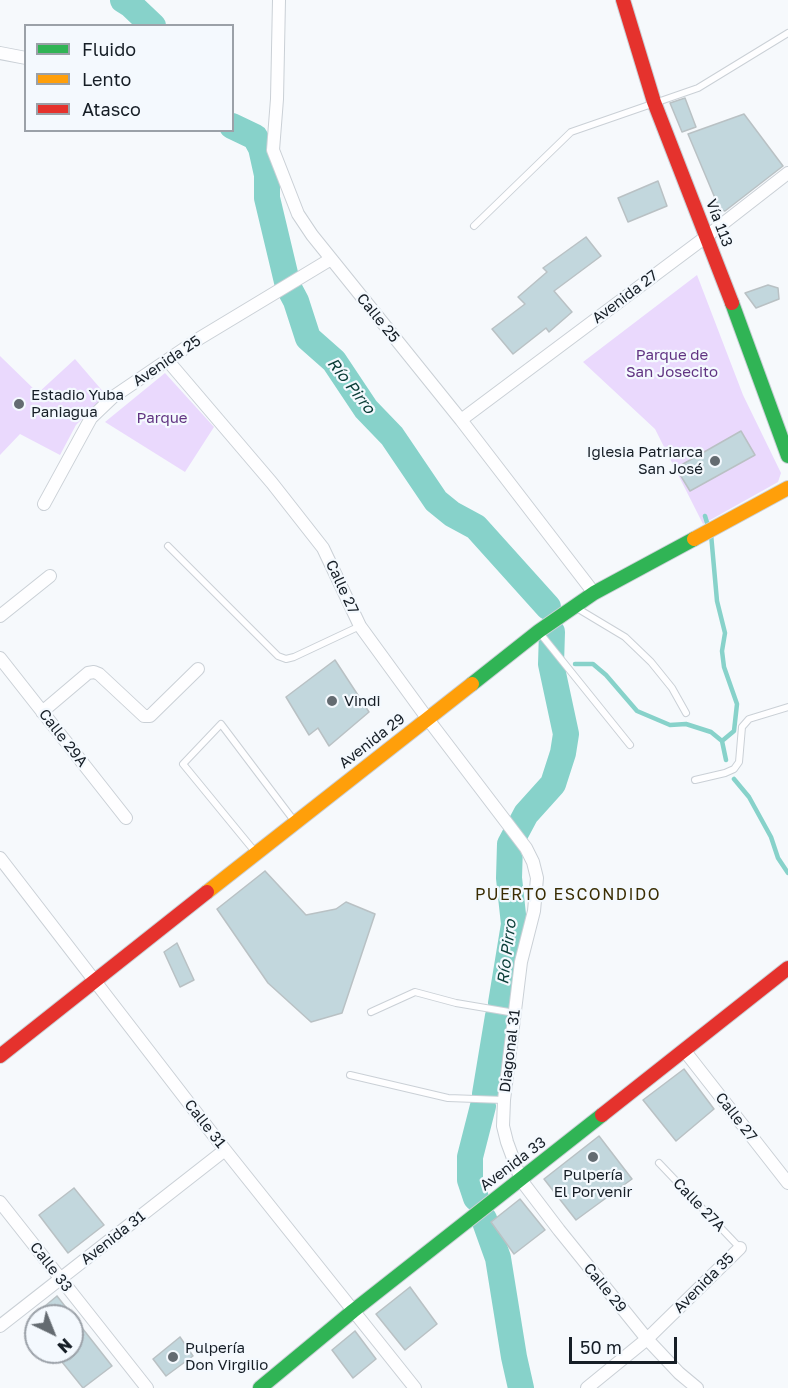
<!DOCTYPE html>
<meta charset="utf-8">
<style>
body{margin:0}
#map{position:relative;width:788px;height:1388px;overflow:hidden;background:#f6f9fc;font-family:"Golos Text",sans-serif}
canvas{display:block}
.legend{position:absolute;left:24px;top:24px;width:210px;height:108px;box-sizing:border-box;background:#f4f9fe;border:2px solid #9ba1a8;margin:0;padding:8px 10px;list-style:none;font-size:18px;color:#161e26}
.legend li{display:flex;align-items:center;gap:12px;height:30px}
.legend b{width:30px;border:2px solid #9ba1a8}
.north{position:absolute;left:24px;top:1304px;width:60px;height:60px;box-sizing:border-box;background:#f4f9fe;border:2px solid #9ba1a8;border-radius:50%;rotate:137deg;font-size:16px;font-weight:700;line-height:24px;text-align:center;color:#161e26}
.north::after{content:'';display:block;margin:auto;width:21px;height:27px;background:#646b71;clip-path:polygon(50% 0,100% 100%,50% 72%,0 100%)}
.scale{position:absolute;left:569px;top:1337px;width:108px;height:27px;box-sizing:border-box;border:3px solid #161e26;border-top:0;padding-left:8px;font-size:18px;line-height:21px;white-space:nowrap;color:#161e26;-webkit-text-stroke:4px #f4f9fe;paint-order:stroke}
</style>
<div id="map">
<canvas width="788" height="1388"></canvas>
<ul class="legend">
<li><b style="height:8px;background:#30b455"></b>Fluido</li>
<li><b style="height:8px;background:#ff9f0a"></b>Lento</li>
<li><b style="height:8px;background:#e5322d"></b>Atasco</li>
</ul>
<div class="north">N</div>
<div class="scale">50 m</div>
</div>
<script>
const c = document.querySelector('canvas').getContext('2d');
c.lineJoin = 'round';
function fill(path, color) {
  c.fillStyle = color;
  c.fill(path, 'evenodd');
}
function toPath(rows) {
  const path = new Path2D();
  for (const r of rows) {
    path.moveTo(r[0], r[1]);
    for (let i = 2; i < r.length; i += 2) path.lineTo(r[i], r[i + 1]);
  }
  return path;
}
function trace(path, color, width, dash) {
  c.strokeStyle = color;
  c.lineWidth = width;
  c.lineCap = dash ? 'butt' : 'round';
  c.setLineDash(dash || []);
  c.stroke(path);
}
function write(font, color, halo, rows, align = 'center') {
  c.font = font + ' "Golos Text",sans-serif';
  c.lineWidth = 4.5;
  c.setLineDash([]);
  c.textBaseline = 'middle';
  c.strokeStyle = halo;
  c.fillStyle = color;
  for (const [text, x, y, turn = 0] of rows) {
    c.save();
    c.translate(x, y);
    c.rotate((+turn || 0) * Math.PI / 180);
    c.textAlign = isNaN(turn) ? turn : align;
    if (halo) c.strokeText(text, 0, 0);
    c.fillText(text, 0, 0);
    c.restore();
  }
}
const green = toPath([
 [697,275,743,395,781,473,778,482,703,524,655,429,583,362],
 [741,431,754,455,690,491,677,468],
 [0,356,38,393,75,359,106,395,76,425,60,455,20,434,0,455],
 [165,373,214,427,185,472,105,422]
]);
const stream = toPath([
 [705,516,708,526],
 [711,534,717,601,725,633,722,651,724,667,737,704,734,731,722,741],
 [550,653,558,658],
 [575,664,593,664,606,675,637,711,670,725,686,724,711,732,722,741,726,760],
 [734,779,749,797,771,837,778,858,788,873]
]);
const river = toPath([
 [123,0,131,5,153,26],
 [232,126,255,137,261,148,267,175,267,198,288,286,296,301,308,338,334,361,366,409,392,436,436,501,452,514,476,527,548,607],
 [501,1003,514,924,509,878,510,844,526,814,553,784,563,753,566,734,551,664,552,632],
 [485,1094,498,1016],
 [476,1198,470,1180,470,1157,483,1106],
 [484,1219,498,1258,514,1357,521,1388]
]);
const building = toPath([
 [685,98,696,127,682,132,670,103,685,98],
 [744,114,783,166,725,211,720,210,688,134,744,114],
 [658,181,667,206,628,222,618,198,658,181],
 [586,237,601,256,554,291,572,312,549,332,546,328,513,354,492,329,525,304,518,297,547,272,543,268,586,237],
 [768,285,778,288,779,299,756,308,745,293,768,285],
 [741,431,755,455,690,491,676,468,741,431],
 [335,660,369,712,329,746,318,728,309,735,286,697,335,660],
 [265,871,306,915,336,909,346,902,375,914,342,1013,311,1022,268,983,217,909,265,871],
 [177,943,194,980,180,987,164,952,177,943],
 [684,1069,714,1109,676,1141,643,1100,684,1069],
 [599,1136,632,1179,576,1220,544,1179,599,1136],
 [74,1188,104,1225,68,1253,39,1215,74,1188],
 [520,1199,545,1230,514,1254,491,1222,520,1199],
 [410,1287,437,1324,405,1350,376,1314,410,1287],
 [57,1296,112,1366,83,1388,54,1352,72,1352,72,1316,33,1316,57,1296],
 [355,1331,376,1359,353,1378,332,1350,355,1331],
 [180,1337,193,1356,166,1376,153,1359,180,1337]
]);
const lane = toPath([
 [474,226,571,132,698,88,788,33],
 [168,546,278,656,286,659,294,657,360,626],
 [575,607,625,637,651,662,672,688,686,713],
 [539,632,630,745],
 [695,780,725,773,734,769,739,762,742,727,749,719,788,707],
 [256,853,183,764,221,724,295,822],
 [371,1012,415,992,456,1003,515,1013],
 [350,1075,448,1098,504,1100],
 [659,1163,740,1248]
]);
const street = toPath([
 [279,0,277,99,273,150,298,214,312,235,461,420,594,593],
 [0,53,26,58],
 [168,361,272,483,323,548,360,626,427,718,526,848,533,862,537,878,534,911,521,962,504,1100,503,1126,507,1142,521,1180,559,1230,647,1339,679,1373,697,1388],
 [461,420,707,236,788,173],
 [44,504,91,418,113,397,200,338,331,259],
 [0,616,50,576],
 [0,658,126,818],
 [42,712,88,673,94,672,99,674,144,716,150,716,198,669],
 [0,858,225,1150,415,1388],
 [684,1050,788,1183],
 [0,1202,147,1388],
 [0,1326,225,1150],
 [587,1388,647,1339,740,1248]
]);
const fast = toPath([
 [732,303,788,456],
 [472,684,539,631,594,593,694,539],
 [260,1388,353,1311,602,1115]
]);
const slow = toPath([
 [694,539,788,488],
 [207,892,472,684]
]);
const jam = toPath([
 [623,0,654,102,732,303],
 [0,1056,207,892],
 [602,1115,788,968]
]);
const markers = [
 [19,404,6,"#646b71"],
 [715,461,6,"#646b71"],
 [332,701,6,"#646b71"],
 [593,1157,6,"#646b71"],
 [173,1357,6,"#646b71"]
];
const streetNames = [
 ["Vía 113",719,223,69],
 ["Avenida 27",625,297,-37],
 ["Calle 25",378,318,51],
 ["Avenida 25",167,361,-34],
 ["Calle 27",342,587,65],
 ["Calle 29A",63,738,52],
 ["Avenida 29",372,741,-38],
 ["Diagonal 31",510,1051,-83],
 ["Calle 27",736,1117,52],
 ["Calle 31",205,1124,52],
 ["Avenida 33",513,1164,-37],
 ["Calle 27A",699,1205,46],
 ["Avenida 31",113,1238,-38],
 ["Calle 33",51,1267,52],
 ["Avenida 35",704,1283,-45],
 ["Calle 29",605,1288,51]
];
const parkNames = [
 ["Parque de",672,355],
 ["San Josecito",672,372],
 ["Parque",162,418]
];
const poiNames = [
 ["Estadio Yuba",31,395],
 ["Paniagua",31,412],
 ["Iglesia Patriarca",703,452,"right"],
 ["San José",703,469,"right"],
 ["Vindi",344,701],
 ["Pulpería",593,1175,"center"],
 ["El Porvenir",593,1192,"center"],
 ["Pulpería",185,1348],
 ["Don Virgilio",185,1365]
];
const waterNames = [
 ["Río Pirro",351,386,52],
 ["Río Pirro",507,952,-83]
];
const neighbourhoodNames = [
 ["PUERTO ESCONDIDO",568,895]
];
fill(green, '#ead9fd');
trace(stream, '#87d2ca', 4.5);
trace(river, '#87d2ca', 26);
fill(building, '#c2d7dd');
trace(building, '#b9c1c4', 1.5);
trace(lane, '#cad0d6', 8);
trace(street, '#cad0d6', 14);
trace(fast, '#cad0d6', 16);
trace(slow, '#cad0d6', 16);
trace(jam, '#cad0d6', 16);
trace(lane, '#fefeff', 6);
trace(street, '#fefeff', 12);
trace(fast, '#30b455', 14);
trace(slow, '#ff9f0a', 14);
trace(jam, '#e5322d', 14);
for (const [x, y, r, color] of markers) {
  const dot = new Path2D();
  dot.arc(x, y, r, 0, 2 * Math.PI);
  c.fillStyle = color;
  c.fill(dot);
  trace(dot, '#f4f9fe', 2);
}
write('15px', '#161e26', '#f4f9fe', streetNames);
write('15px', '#613482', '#f4f9fe', parkNames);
write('15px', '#161e26', '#f4f9fe', poiNames, 'left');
write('italic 16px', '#093c36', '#f4f9fe', waterNames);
c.letterSpacing = '1.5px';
write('16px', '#3a2d02', '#f4f9fe', neighbourhoodNames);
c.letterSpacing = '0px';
</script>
